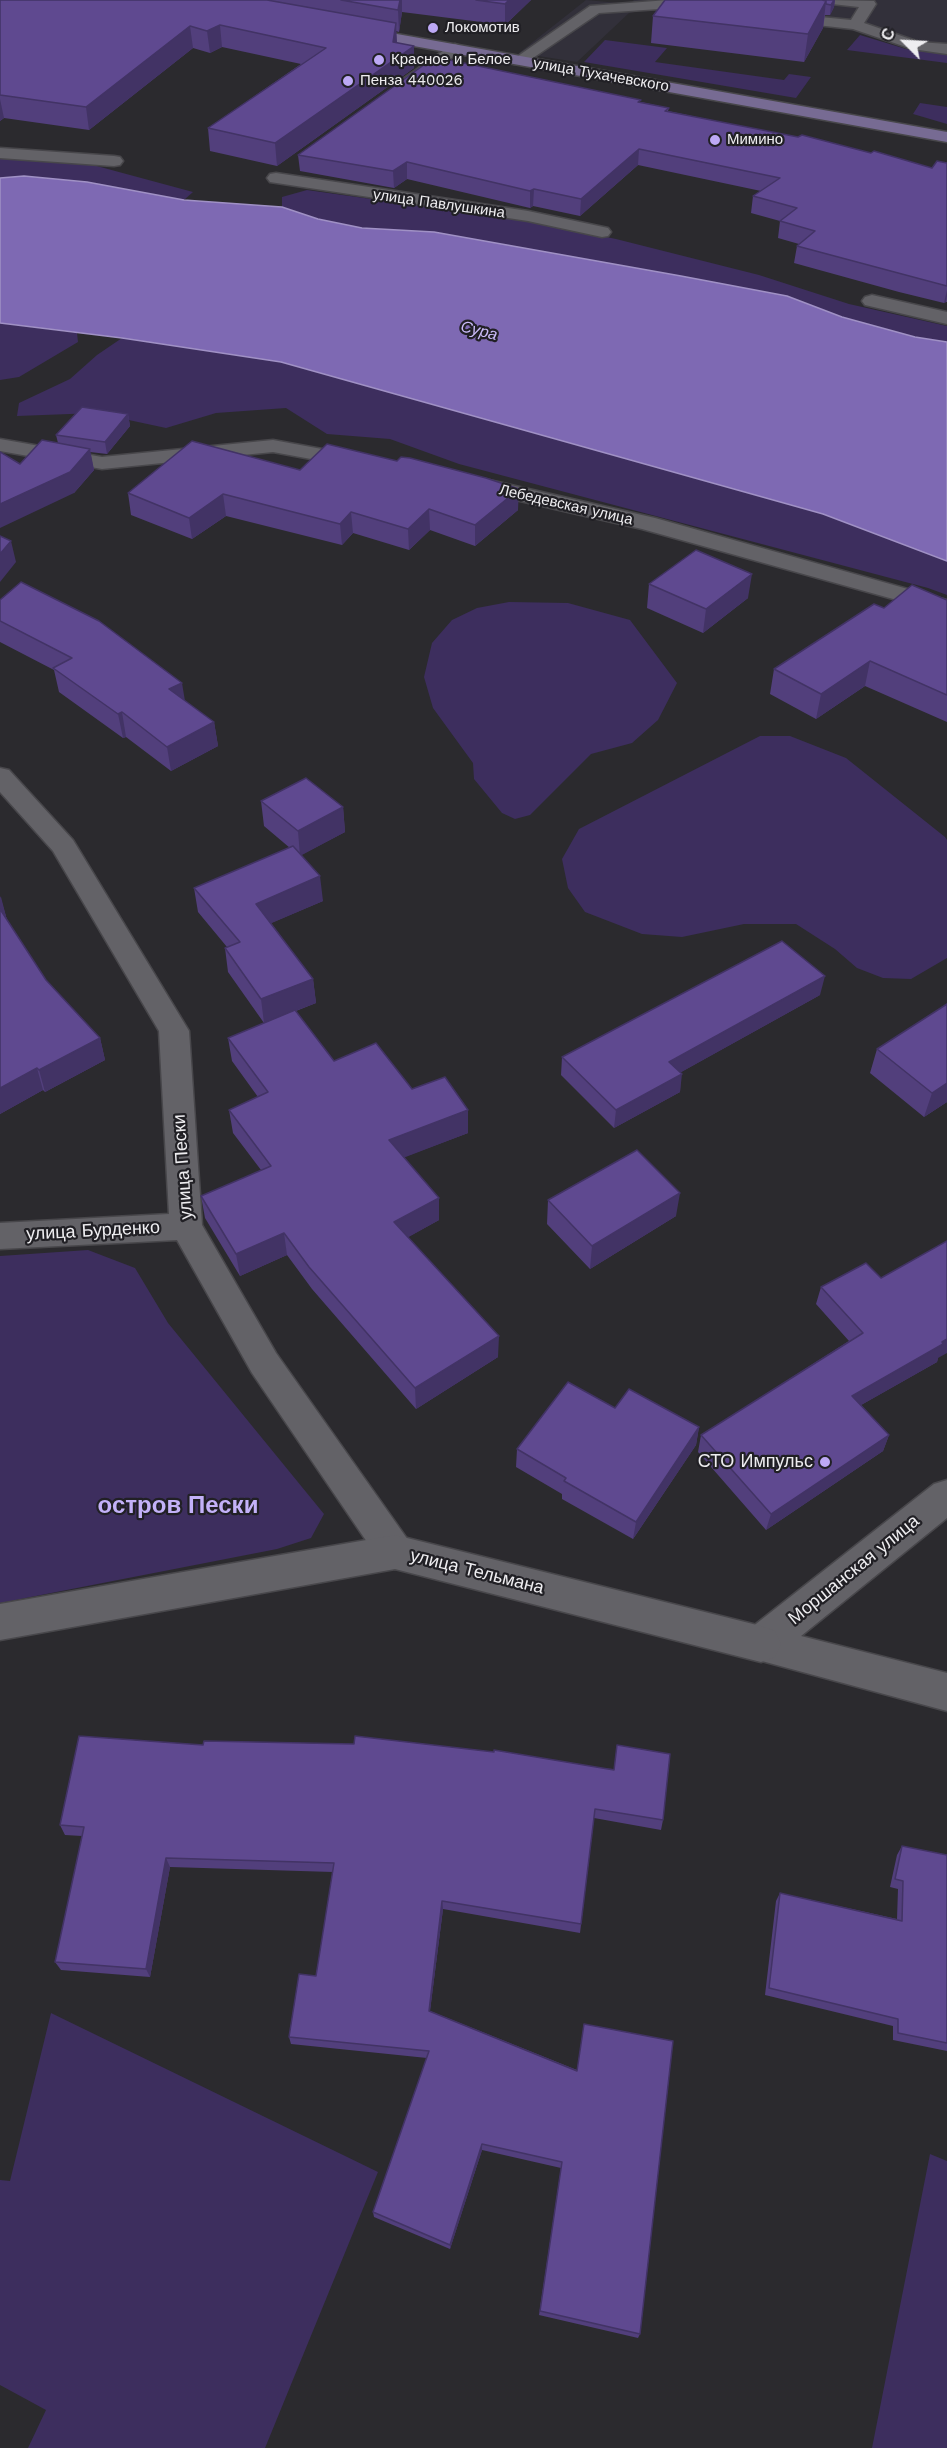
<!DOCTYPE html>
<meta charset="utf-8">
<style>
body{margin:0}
#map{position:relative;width:947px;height:2448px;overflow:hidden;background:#2b2a2e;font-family:"Work Sans",sans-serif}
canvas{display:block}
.north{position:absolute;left:875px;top:12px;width:60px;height:60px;-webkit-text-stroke:4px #212025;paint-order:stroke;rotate:294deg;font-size:16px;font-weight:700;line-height:24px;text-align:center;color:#eeedf0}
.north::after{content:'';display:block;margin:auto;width:21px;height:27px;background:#eeedf0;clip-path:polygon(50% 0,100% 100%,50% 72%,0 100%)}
</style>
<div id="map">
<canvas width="947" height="2448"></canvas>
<div class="north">С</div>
</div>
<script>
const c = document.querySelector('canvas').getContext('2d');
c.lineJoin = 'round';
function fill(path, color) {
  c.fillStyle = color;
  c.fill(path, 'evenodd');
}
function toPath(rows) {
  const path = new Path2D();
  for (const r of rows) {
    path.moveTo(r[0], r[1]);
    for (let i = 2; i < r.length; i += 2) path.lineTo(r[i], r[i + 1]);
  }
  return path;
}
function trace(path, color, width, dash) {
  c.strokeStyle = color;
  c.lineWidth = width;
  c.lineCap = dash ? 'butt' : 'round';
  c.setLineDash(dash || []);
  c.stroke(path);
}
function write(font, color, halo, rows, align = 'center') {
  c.font = font + ' "Work Sans",sans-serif';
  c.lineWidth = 4.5;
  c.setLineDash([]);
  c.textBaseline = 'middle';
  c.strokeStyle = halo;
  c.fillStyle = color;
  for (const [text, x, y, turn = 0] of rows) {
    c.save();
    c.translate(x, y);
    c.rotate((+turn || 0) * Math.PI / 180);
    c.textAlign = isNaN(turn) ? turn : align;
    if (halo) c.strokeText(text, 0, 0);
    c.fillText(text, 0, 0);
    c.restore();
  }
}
const built = toPath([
 [586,0,630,4,634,0,947,0,947,48,857,31,727,16,673,5,629,13,577,62,519,53]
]);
const green = toPath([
 [860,35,906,49,947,53,947,63,847,50],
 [605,40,667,48,655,62,784,80,789,74,811,77,796,98,584,62],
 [920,103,947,107,947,124,913,114],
 [0,158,93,165,193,192,184,200,87,182,24,176,0,178],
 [307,190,528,221,616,239,759,275,849,304,947,326,947,342,915,337,842,317,787,296,434,232,362,228,318,219,282,207,282,197],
 [0,323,77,333,78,342,19,377,0,380],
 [122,338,281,362,823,514,947,561,947,595,928,588,459,464,390,439,327,434,286,408,216,413,166,428,96,413,17,416,19,403,70,379,97,355],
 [509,602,568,603,630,620,677,683,658,720,632,743,591,754,530,815,515,819,502,813,474,779,473,763,433,708,424,677,432,643,452,620,477,608],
 [760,736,790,736,846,758,945,837,947,840,947,958,911,979,883,978,857,968,835,949,796,924,744,924,682,937,642,934,585,912,568,888,562,859,579,829],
 [88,1250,135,1268,168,1323,324,1514,311,1538,277,1549,0,1603,0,1256],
 [51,2013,378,2172,265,2448,28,2448,46,2410,0,2385,0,2180,10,2181],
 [930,2154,947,2161,947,2448,872,2448]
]);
const water = toPath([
 [24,176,87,182,184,200,282,207,318,219,362,228,434,232,681,276,787,296,842,317,915,337,947,342,947,561,823,514,281,362,122,338,0,323,0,178,24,176]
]);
const minor = toPath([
 [668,0,705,3,712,7,705,11,674,8,599,13,524,64,514,64,511,61,590,6,668,0],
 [825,0,874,1,876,4,864,23,919,42,947,44,947,54,912,49,853,29,780,21,773,17,780,13,851,20,859,7,832,4,825,0],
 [455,44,460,46,463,49,460,52,412,87,400,87,398,84,400,81,450,46,455,44],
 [0,148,114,156,120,157,123,161,120,165,114,166,0,158,0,148],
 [276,173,528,211,608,228,611,232,608,236,602,237,528,221,270,182,267,178,270,174,276,173],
 [872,295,947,312,947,324,865,305,862,301,865,297,872,295],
 [0,439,102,457,273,440,360,456,368,457,371,462,368,467,360,468,273,452,102,469,0,451,0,439],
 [476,477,655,518,947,600,947,614,642,529,468,489,465,484,468,479,476,477],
 [0,768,9,770,73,840,189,1031,202,1225,276,1353,408,1540,414,1552,408,1564,395,1569,382,1564,252,1373,177,1240,0,1249,0,1223,169,1214,159,1031,53,851,0,792,0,768],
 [947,1480,947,1518,801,1636,947,1673,947,1711,747,1657,741,1644,747,1631,934,1484,947,1480]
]);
const tertiary = toPath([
 [395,1535,761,1626,775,1631,781,1644,775,1657,761,1662,395,1569,0,1640,0,1604,395,1535]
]);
const secondary = toPath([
 [352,26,947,132,947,142,347,34,344,31,347,28,352,26]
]);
const wall = toPath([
 [0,0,531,0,505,25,402,12,399,32,396,31,397,43,414,46,414,68,277,166,210,151,208,128,301,64,222,47,210,53,193,48,89,130,4,118,0,121],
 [665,0,835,0,834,7,830,15,825,15,823,28,804,62,651,43,653,16],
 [641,102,669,108,668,111,871,153,932,168,947,163,947,302,946,302,944,303,899,292,794,263,797,246,799,244,778,238,780,221,751,213,753,196,761,191,638,165,580,216,533,206,530,208,407,179,394,188,300,171,298,155],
 [128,414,130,426,107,454,90,452,94,470,74,493,20,464,58,443,56,435],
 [300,470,518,510,475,546,430,530,409,550,353,533,342,545,226,516,192,539,131,515,128,493],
 [649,584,748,598,703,633,647,608],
 [0,600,184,700,214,722,218,746,171,771,126,737,123,738,59,692,54,670,0,642],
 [947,600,947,722,865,686,816,719,770,694,774,669,884,608],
 [261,801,343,807,345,832,301,855,323,901,271,923,313,979,316,1003,296,1011,334,1061,412,1089,468,1133,404,1157,439,1220,408,1237,498,1357,416,1409,312,1289,287,1255,240,1276,205,1218,201,1196,261,1170,233,1133,229,1110,258,1097,232,1061,228,1038,264,1023,228,972,225,948,227,947,198,912,194,888,290,848,264,826],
 [0,896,7,920,46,980,100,1038,105,1060,45,1092,43,1090,0,1114],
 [820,995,681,1072,680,1092,614,1128,561,1075,562,1057],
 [947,1004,947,1102,924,1117,870,1073,877,1049],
 [548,1200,676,1216,590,1269,547,1224],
 [821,1287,938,1358,937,1362,861,1405,889,1435,883,1451,766,1530,698,1452,701,1435,849,1341,816,1304],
 [615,1408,699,1427,696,1445,633,1539,562,1499,562,1494,516,1467,517,1449],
 [203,1745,614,1769,617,1745,663,1820,661,1830,594,1818,580,1933,443,1909,430,2011,577,2070,584,2024,640,2334,638,2338,539,2315,561,2168,482,2150,450,2249,374,2217,373,2212,427,2058,291,2044,289,2037,316,1976,333,1872,170,1867,150,1977,61,1970,55,1962,82,1836,65,1835,60,1825],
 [902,1846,947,1855,947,2051,893,2040,893,2026,765,1995,776,1901,780,1893,897,1919,898,1889,890,1887,897,1855]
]);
const shadedWall = toPath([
 [400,0,402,0,402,12,399,32,398,10],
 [509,0,531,0,505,25,505,4],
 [834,0,835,0,834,7,830,15,831,5],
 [826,1,823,28,804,62,808,34],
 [396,23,397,45,414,46,414,68,277,166,275,143,393,42],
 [220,25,222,47,210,53,207,31],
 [190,26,193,48,89,130,86,107],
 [0,99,4,118,0,121],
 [639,149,638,165,580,216,581,199],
 [407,162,407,179,394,188,393,171],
 [534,189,533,206,530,208,530,191],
 [947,290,947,296,946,302,944,303],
 [128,414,130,426,107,454,105,442],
 [90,449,94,470,74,493,0,528,0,504],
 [519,489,518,510,475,546,475,525],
 [223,494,226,516,192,539,189,518],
 [429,509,430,530,409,550,408,529],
 [351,512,353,533,342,545,340,524],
 [11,541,16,562,0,582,0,554],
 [752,574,748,598,703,633,706,609],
 [870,661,865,686,816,719,821,694],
 [182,683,186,707,169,689],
 [122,712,126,737,123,738,118,714],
 [214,722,218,746,171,771,167,747],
 [343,807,345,832,300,856,298,831],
 [320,876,323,901,260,928,256,904],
 [1,897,7,920,0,919,0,898],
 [825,976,820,995,667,1080,669,1062],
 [313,979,316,1003,264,1023,261,999],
 [100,1038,105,1060,45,1092,39,1070],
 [37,1068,43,1090,0,1114,0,1088],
 [682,1074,680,1092,614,1128,616,1110],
 [947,1083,947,1102,924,1117,932,1093],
 [468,1110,468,1133,390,1163,389,1140],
 [680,1193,676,1216,590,1269,592,1246],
 [439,1198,439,1220,396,1244,394,1222],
 [284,1233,287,1255,240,1276,236,1254],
 [499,1336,498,1357,416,1409,415,1388],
 [947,1339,947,1353,938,1358,937,1362,847,1413,852,1396],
 [699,1427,696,1445,633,1539,636,1522],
 [889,1435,883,1451,766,1530,771,1514],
 [166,1858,170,1867,150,1977,146,1969],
 [442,1901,443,1909,429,2018,429,2011],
 [482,2144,482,2150,450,2249,450,2245]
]);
const building = toPath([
 [0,0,267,0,396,23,393,42,414,46,275,143,208,128,326,48,220,25,207,31,190,26,86,107,0,95,0,0],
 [341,0,400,0,398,10,341,0],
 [476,0,509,0,505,4,476,0],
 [665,0,822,0,826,1,808,34,653,16,665,0],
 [822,0,834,0,831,5,826,4,826,1,822,0],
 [435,57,641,100,638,102,669,108,665,111,798,137,802,135,871,153,874,151,932,168,937,161,947,163,947,286,797,246,815,231,780,221,797,208,753,196,780,178,639,149,581,199,534,189,530,191,407,162,393,171,298,155,435,57],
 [82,407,128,414,105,442,56,435,82,407],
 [42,440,90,449,70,472,0,504,0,452,20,464,42,440],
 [192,441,300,470,327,444,397,461,401,457,410,458,486,478,519,489,475,525,429,509,408,529,351,512,340,524,223,494,189,518,128,493,192,441],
 [0,536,11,541,0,554,0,536],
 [696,550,752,574,706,609,649,584,696,550],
 [21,582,99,621,182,683,169,689,214,722,167,747,122,712,118,714,53,668,72,658,0,621,0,600,21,582],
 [912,585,947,600,947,695,870,661,821,694,774,669,874,604,884,608,912,585],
 [306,778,343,807,298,831,261,801,306,778],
 [293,846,320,876,256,904,313,979,261,999,225,948,240,942,194,888,293,846],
 [0,909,46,980,100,1038,39,1070,37,1068,0,1088,0,909],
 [782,941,825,976,669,1062,682,1074,616,1110,562,1057,782,941],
 [947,1004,947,1083,932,1093,877,1049,947,1004],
 [295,1010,334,1061,376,1043,412,1089,445,1077,468,1110,389,1140,439,1198,394,1222,499,1336,415,1388,309,1267,284,1233,236,1254,201,1196,271,1166,229,1110,268,1092,228,1038,295,1010],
 [637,1150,680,1193,592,1246,548,1200,637,1150],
 [947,1241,947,1339,942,1342,943,1344,852,1396,889,1435,771,1514,701,1435,863,1333,821,1287,866,1263,881,1278,947,1241],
 [568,1382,615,1408,629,1389,699,1427,636,1522,564,1481,566,1478,517,1449,568,1382],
 [79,1736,203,1745,204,1741,354,1744,355,1736,494,1752,494,1750,614,1770,617,1745,670,1754,663,1820,595,1809,581,1924,442,1901,429,2011,577,2071,584,2024,673,2041,640,2334,540,2311,562,2162,482,2144,450,2245,373,2212,429,2051,289,2037,299,1974,316,1976,334,1863,166,1858,146,1969,55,1962,84,1827,60,1825,79,1736],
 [902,1846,947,1855,947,2043,898,2033,898,2019,769,1988,780,1893,902,1921,903,1881,895,1879,902,1846]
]);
const markers = [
 [433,28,6,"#bda9f5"],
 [379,60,6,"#bda9f5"],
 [348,81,6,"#bda9f5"],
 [715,140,6,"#bda9f5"],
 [825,1462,6,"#bda9f5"]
];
const farPoinames = [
 ["Локомотив",445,28],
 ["Красное и Белое",391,60],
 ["Пенза 440026",360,81],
 ["Мимино",727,140]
];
const farStreetnames = [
 ["улица Тухачевского",601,75,10],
 ["улица Павлушкина",439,204,8],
 ["Лебедевская улица",566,505,13]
];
const farWaternames = [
 ["Сура",479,331,14]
];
const streetNames = [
 ["улица Пески",183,1167,-94],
 ["улица Бурденко",93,1231,-3],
 ["Моршанская улица",854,1570,-39],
 ["улица Тельмана",477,1572,14]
];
const poiNames = [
 ["СТО Импульс",813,1462]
];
const districtNames = [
 ["остров Пески",178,1506]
];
fill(built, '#32303a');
fill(green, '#3d2e5e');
fill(water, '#7e69b3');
trace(water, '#a091c5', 1.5);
trace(minor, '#48474b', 3);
trace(tertiary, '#48474b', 3);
trace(secondary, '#48474b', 3);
fill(minor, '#636267');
fill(tertiary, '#636267');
fill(secondary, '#776b93');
fill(wall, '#523f7c');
fill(shadedWall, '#423365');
fill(building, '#5f4990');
trace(building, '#423365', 1.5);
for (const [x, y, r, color] of markers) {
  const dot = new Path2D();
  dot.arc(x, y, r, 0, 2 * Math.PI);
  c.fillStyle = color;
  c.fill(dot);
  trace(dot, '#212025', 2);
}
write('15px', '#eeedf0', '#212025', farPoinames, 'left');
write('15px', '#eeedf0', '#212025', farStreetnames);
write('italic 16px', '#cabbf8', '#212025', farWaternames);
write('18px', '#eeedf0', '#212025', streetNames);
write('18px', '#eeedf0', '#212025', poiNames, 'right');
write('bold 24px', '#c3b1f8', '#212025', districtNames);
</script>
